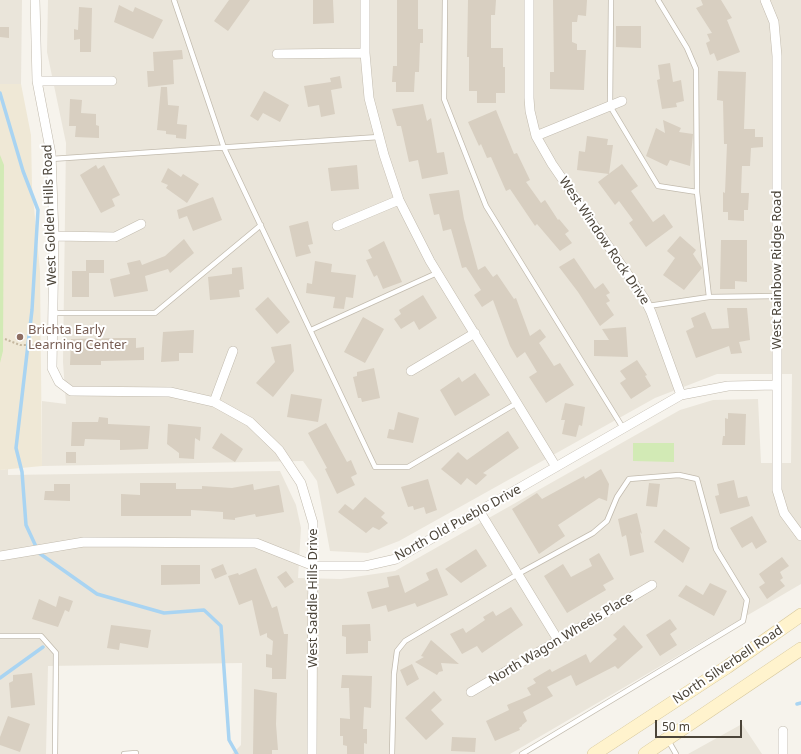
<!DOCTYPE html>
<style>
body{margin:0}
#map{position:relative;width:801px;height:754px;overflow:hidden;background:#f6f3ec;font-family:"Noto Sans",sans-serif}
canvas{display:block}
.scale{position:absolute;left:655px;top:720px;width:87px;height:18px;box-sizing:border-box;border:2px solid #4b4439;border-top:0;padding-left:5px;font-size:12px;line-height:14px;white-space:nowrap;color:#4b4439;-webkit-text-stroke:3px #fff;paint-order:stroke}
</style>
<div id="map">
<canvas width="801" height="754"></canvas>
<div class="scale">50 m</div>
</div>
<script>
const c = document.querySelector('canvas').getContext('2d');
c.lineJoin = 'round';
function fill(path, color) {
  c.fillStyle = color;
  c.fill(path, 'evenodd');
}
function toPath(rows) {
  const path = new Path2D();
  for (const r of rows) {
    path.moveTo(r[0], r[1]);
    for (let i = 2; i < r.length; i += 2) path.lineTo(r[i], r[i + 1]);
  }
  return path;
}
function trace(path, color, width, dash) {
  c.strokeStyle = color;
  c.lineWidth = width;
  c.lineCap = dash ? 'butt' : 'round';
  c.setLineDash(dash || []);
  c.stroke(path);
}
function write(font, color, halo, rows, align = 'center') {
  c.font = font + ' "Noto Sans",sans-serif';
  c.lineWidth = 4;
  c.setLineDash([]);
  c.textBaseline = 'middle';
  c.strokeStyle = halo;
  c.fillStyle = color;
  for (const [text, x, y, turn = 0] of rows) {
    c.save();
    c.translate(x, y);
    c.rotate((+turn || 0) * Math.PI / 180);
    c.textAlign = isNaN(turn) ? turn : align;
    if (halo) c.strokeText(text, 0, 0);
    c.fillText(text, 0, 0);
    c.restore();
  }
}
const residential = toPath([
 [0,0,22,0,21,84,0,84],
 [48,0,801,0,801,584,510,754,232,754,241,745,242,663,48,666,46,754,0,754,0,470,8,469,8,475,280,471,296,505,301,528,298,578,341,579,395,571,680,410,713,400,758,399,761,463,791,463,792,374,717,374,655,398,399,541,368,553,330,551,317,481,303,461,42,466,42,401,66,404,63,362,66,143,47,52],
 [742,724,762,754,688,754]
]);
const education = toPath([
 [0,84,21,84,31,135,32,186,40,272,42,466,0,470]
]);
const green = toPath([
 [0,155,4,165,3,351,0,363],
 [633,443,674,443,674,462,633,461]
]);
const stream = toPath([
 [0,93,23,171,38,210,32,310,16,448,22,472,26,525,39,553,97,594,164,613,204,610,221,626,229,740,237,754],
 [0,678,43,647],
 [797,704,801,703]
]);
const building = toPath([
 [229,0,250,0,228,31,214,21],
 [313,0,333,0,334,23,313,24],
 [397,0,418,0,418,29,423,29,423,43,420,43,419,72,415,72,414,92,396,92,396,82,392,82,393,66,397,66],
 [468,0,496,0,495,15,491,15,491,48,503,48,503,67,505,67,505,93,496,93,496,103,477,103,477,91,469,91,469,57,467,57],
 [553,0,587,0,586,16,578,15,577,22,572,22,572,42,577,44,577,50,586,50,584,90,550,89,550,72,554,72],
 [701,0,721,0,732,18,727,20,740,52,717,61,714,53,710,55,706,43,710,41,707,34,712,33,696,8,703,5],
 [119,5,133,12,135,7,163,20,153,39,114,22],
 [79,7,92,8,91,52,80,52,80,39,74,40,74,29,78,30],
 [616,26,641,26,641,48,616,47],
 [0,27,9,27,9,38,0,37],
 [182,50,183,59,173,60,174,84,148,87,147,71,154,71,153,52],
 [670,63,673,82,681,80,684,101,676,103,677,107,662,109,657,80,660,79,658,65],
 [718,71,746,72,744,129,755,129,755,137,763,137,763,147,751,148,750,166,742,166,741,193,749,193,748,210,744,210,744,221,728,220,728,212,723,212,723,192,725,193,727,144,724,144,723,101,717,100],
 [340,76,342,88,331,90,335,114,321,117,319,105,308,107,304,86,331,82,330,78],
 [161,87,167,87,168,105,179,106,177,124,187,125,186,139,176,138,176,135,166,134,166,131,157,130],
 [264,91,289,105,280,122,263,113,258,121,250,116],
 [70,99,82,100,81,113,96,114,96,125,99,126,99,138,75,137,76,126,69,126],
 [423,104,427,121,431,118,437,153,444,152,448,174,422,179,418,160,409,162,401,126,397,126,392,109],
 [496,110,514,154,517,153,530,180,526,182,541,203,545,200,558,220,559,219,569,231,565,234,572,243,560,251,537,224,535,226,510,189,506,191,491,157,487,158,481,144,479,146,468,122],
 [663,120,681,128,679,132,693,134,690,166,670,160,667,166,646,156,656,128,665,133],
 [587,136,608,139,607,145,613,145,609,174,577,170,579,151,585,152],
 [622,164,638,186,631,191,653,222,664,214,673,227,646,247,629,223,633,220,619,201,615,205,598,182],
 [96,165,98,169,104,165,120,195,112,199,115,206,101,213,80,175],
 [357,165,359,189,331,191,328,168],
 [168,168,181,177,183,174,199,184,187,203,166,188,168,185,161,182],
 [459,190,464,219,478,270,485,266,493,277,497,274,514,299,516,298,530,336,540,329,546,337,539,343,554,366,560,363,574,385,546,403,529,377,537,372,525,352,517,358,510,346,493,300,482,307,474,295,481,290,466,267,462,268,451,229,443,231,439,214,434,215,429,194],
 [213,197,222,220,193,231,187,216,179,219,177,210],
 [308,221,313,244,308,245,311,253,296,257,289,226],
 [680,236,696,250,693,254,702,268,684,290,663,275,675,258,667,251],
 [184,239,194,253,170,273,168,269,145,276,148,291,114,297,110,279,130,274,127,263,140,260,142,265,165,256],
 [721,240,747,240,747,282,735,281,735,289,720,289],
 [384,241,402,282,383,289,377,275,374,277,366,260,372,258,368,250],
 [574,258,595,289,603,283,610,293,606,295,610,301,606,303,614,315,600,326,578,292,559,267],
 [86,260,104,260,104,273,89,273,89,297,72,297,72,271,86,271],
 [315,261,332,264,331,272,356,275,353,298,346,297,344,309,333,308,335,297,306,293,307,283,312,284],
 [242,267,244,289,239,290,240,297,210,300,208,277,232,274,232,268],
 [423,295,437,318,419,330,414,321,401,329,394,319,401,314,399,310],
 [268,297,290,322,277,334,255,309],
 [727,308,747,308,750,340,739,342,742,353,731,354,729,346,696,358,686,331,694,327,691,318,705,312,712,329,729,328],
 [363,317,384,329,365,363,344,352],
 [626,327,628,357,594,356,594,340,609,340,602,329],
 [194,330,193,353,179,353,179,361,161,362,163,332],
 [117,338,136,338,136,348,144,347,144,360,101,361,101,365,70,365,71,339],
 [291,344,294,371,273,397,256,383,275,362,271,347],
 [637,360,647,375,645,376,651,386,631,399,620,383,626,379,620,371],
 [374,368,380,398,362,402,361,398,358,398,353,377,357,376,357,372],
 [475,373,490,395,455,416,440,390,459,377,462,382],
 [291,394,322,399,318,422,287,417],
 [565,403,585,407,582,426,579,425,576,437,562,434,565,420,561,420],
 [398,412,419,418,413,443,387,438,389,429,394,430],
 [728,413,746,414,745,445,722,445,723,436,725,436,725,418,728,419],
 [99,417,108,418,108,424,150,426,148,449,120,450,120,440,85,439,84,446,71,446,72,422,98,422],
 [326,423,347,462,351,460,357,474,351,477,355,485,337,494,325,469,327,468,308,433],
 [168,424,201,427,200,441,195,438,194,459,179,458,179,453,167,444],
 [508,431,519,448,483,473,487,475,476,485,467,478,461,485,441,469,458,452,467,460],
 [221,433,243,449,235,462,212,448],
 [66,452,76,452,76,463,66,463],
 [601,469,609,484,607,501,599,498,558,525,565,536,539,554,512,509,537,493,542,499,584,476,585,479],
 [428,479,437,510,426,514,424,507,414,510,413,506,408,507,401,487],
 [734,480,738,498,747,496,750,506,720,514,715,496,719,495,717,484],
 [140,483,176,483,176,489,202,489,202,486,232,488,253,484,254,490,279,485,284,512,256,517,255,514,235,518,235,520,223,519,223,512,191,510,191,516,121,516,121,494,140,495],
 [649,483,660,484,657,507,646,506],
 [54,484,70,484,70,501,44,500,45,491,54,491],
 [365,497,385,513,381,517,388,523,379,530,373,527,366,533,338,512,345,504,353,510],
 [637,513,642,534,640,532,644,552,630,556,626,535,622,537,618,519],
 [752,516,767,542,756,549,752,542,742,548,730,528],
 [664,529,690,548,683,563,654,542],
 [476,549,487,566,461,583,445,569],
 [599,553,614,579,603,585,606,590,567,613,544,576,563,564,571,577,592,566,589,559],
 [782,557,789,566,780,572,783,578,780,580,785,586,767,599,759,587,765,583,759,574],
 [223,564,227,574,215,579,211,569],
 [161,565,200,565,200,584,161,585],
 [256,568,272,608,277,606,284,634,288,634,286,679,272,679,272,668,266,667,266,654,272,655,273,641,267,637,267,633,260,636,252,600,239,605,228,576,238,573,239,575],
 [437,568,448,595,417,607,415,603,388,612,386,605,372,609,367,592,389,587,387,577,399,575,405,593,429,580,426,573],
 [286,571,294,582,285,588,277,577],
 [710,583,727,591,714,616,678,596,686,585,703,595],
 [59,596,73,601,69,612,65,610,58,627,32,619,39,599,56,607],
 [511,607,523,625,482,653,477,646,462,654,450,634,463,628,466,633,485,620,483,617,493,611,496,616],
 [670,619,677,629,670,634,677,645,660,656,646,635],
 [370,624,371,641,368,641,368,653,346,654,346,637,342,636,342,625],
 [111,625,151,630,148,648,120,643,119,650,107,648],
 [624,625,643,647,618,669,615,666,576,686,571,675,547,687,553,696,523,712,527,721,522,725,522,726,519,728,520,730,495,741,486,721,509,710,507,705,531,695,527,688,536,683,533,679,550,669,552,672,586,654,590,663,617,639,613,635],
 [431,640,459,664,441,663,443,671,439,672,437,675,415,662,424,657,421,656],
 [412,664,419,679,407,686,400,670],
 [32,673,35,705,11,708,9,683,13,681,13,675],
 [342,675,372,676,371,708,364,707,363,729,367,729,367,744,364,743,364,754,347,754,347,746,343,745,343,736,340,736,340,718,350,719,349,688,341,688],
 [254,689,277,693,276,724,278,750,272,750,272,754,253,754],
 [434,691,442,700,431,710,444,724,426,740,405,718],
 [8,716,30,724,20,752,0,745,0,737],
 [452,737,476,738,475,752,451,751]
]);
const path = toPath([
 [5,339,20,345,42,345]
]);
const service = toPath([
 [174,0,224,148,375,467,408,467,517,403],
 [445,0,444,99,486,206,623,428],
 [611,0,610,106,658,186,697,192],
 [658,0,687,48,696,69,697,192,709,297],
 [51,159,379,137],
 [648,306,709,297,777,296],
 [53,313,155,313,261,225],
 [311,330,437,273],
 [0,636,41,636,56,653,55,754],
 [668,740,676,754],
 [124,754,136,753],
 [392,754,394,674,397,651,405,641,518,574,593,533,607,521,617,497,629,479,679,475,697,479,716,549,747,600,743,621,522,754]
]);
const minor = toPath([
 [35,0,37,81,51,154,54,236,52,368,59,382,71,391,170,392,214,402,250,422,279,450,301,483,313,523,312,754],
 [365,0,365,53,369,98,384,155,399,200,430,261,556,467],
 [529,0,529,98,530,111,536,136,552,164,644,298,651,312,681,395],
 [765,0,774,22,777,56,777,490,784,513,801,536],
 [277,54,365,53],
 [37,81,112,81],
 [536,136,622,101],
 [337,226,399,200],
 [54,236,115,237,141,224],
 [411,371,475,333],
 [214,402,233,351],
 [480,512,558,640],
 [0,556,84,542,256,543,314,566,365,566,396,559,681,395,728,386,777,385],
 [471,692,652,585],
 [783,754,783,731]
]);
const secondary = toPath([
 [594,754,727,667,801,615],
 [645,754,801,649]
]);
const markers = [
 [20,337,4,"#8d6e63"]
];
const streetNames = [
 ["West Golden Hills Road",50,215,-92],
 ["West Window Rock Drive",604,241,56],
 ["West Rainbow Ridge Road",777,270,-90],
 ["North Old Pueblo Drive",458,523,-29],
 ["West Saddle Hills Drive",313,598,-90],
 ["North Wagon Wheels Place",561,639,-31],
 ["North Silverbell Road",728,665,-34]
];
const educationNames = [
 ["Brichta Early",28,330],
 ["Learning Center",28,345]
];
fill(residential, '#eae5da');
fill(education, '#efe8d6');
fill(green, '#d2eab5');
trace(stream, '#a9d4f2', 3.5);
fill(building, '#d8cfc1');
trace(service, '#c2bbae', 6);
trace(minor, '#c2bbae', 10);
trace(secondary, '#d6c79b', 14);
trace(path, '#c4b79f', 2, [2, 2]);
trace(service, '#fff', 4.5);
trace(minor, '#fff', 9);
trace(secondary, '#fff3cd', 13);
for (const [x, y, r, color] of markers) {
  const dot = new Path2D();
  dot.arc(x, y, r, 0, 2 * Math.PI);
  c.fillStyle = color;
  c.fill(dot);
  trace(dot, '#fff', 1.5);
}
write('13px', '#4b4439', '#fff', streetNames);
write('13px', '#785e54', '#fff', educationNames, 'left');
</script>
